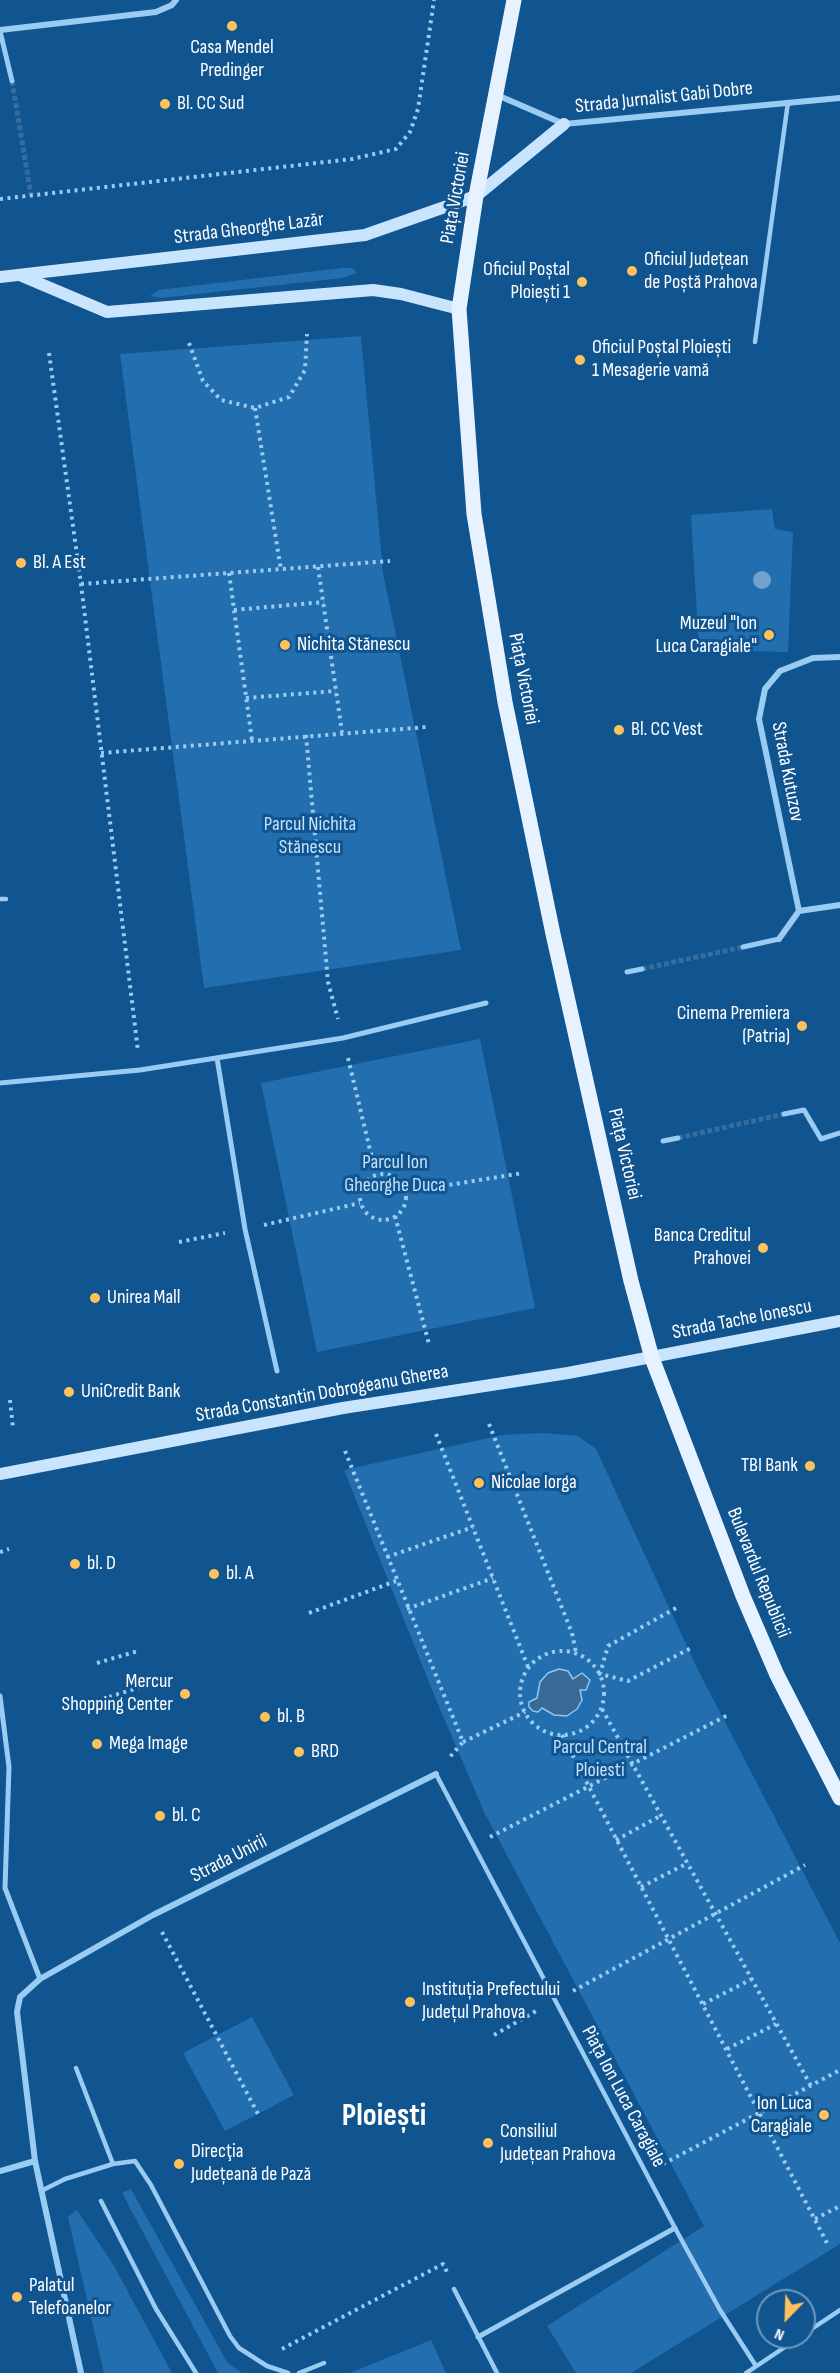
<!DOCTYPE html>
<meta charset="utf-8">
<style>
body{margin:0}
#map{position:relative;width:840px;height:2373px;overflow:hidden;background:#105490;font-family:"Sofia Sans Condensed",sans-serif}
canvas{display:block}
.north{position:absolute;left:756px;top:2289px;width:60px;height:60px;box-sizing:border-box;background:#105490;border:2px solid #7098bc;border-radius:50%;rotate:203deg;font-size:16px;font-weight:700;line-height:24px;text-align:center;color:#fff}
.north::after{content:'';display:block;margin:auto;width:21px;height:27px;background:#ffc15c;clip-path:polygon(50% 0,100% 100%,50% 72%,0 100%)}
</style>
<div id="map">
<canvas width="840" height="2373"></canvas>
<div class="north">N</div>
</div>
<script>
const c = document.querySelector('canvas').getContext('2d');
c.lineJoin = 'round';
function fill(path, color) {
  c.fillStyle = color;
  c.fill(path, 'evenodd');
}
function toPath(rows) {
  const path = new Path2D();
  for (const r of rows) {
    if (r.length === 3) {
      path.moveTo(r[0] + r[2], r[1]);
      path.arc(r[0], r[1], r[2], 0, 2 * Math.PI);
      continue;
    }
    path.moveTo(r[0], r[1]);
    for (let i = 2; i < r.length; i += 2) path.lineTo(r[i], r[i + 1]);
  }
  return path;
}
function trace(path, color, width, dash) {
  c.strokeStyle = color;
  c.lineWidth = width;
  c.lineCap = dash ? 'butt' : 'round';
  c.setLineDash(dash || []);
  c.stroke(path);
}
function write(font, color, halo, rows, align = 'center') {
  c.font = font + ' "Sofia Sans Condensed",sans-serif';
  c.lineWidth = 6;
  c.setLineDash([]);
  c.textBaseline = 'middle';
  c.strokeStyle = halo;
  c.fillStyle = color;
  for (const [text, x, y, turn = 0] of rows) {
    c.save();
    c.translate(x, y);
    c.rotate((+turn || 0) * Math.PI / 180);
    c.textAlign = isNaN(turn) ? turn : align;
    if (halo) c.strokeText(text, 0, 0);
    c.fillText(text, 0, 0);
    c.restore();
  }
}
const green = toPath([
 [342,268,353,268,357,273,343,278,161,298,150,296,158,290],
 [361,336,383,573,461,950,204,988,120,354],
 [772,509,775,529,793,532,788,652,699,650,691,515],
 [480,1039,535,1308,317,1352,261,1083],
 [543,1433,578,1436,596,1449,697,1668,840,1943,840,2244,631,2373,576,2373,547,2326,704,2226,485,1814,435,1697,344,1470,502,1435],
 [252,2017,294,2095,225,2131,183,2053],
 [131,2189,227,2362,242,2373,219,2373,217,2371,122,2193],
 [77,2210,114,2266,172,2373,104,2373,68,2217],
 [431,2340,446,2373,350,2373]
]);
const water = toPath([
 [559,1669,568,1671,573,1679,582,1673,590,1680,586,1690,580,1690,582,1700,577,1709,567,1716,554,1715,542,1708,538,1712,533,1711,529,1707,529,1702,537,1698,540,1682,548,1673,559,1669]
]);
const pedestrianTunnel = toPath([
 [12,81,31,195],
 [642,969,743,947],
 [678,1138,784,1114]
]);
const path = toPath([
 [0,199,352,159,396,149,410,132,418,109,434,0],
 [189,343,203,381,221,400,255,408,289,397,305,370,307,334],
 [49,353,81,584,138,1051],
 [255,408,281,570],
 [318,567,342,732],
 [229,573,252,740],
 [81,584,390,561],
 [234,610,324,602],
 [246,698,336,691],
 [306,735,328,982,338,1019],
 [101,753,427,727],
 [348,1058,376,1175],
 [383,1197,23],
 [405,1192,523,1173],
 [395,1216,429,1344],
 [264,1225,360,1203],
 [179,1242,225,1233],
 [10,1400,13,1428],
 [489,1424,572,1633,576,1653],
 [436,1434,528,1667],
 [345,1451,463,1742,449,1758],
 [0,1552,9,1549],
 [387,1557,473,1527],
 [676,1608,608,1646,600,1674,628,1681,693,1647],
 [407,1609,493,1578],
 [309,1613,396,1581],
 [562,1693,42],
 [97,1663,138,1651],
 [109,1697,150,1684],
 [602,1709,811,2086],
 [562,1735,827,2243],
 [463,1742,525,1712],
 [490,1837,728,1715],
 [616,1840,662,1815],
 [641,1887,688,1863],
 [162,1932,258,2114],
 [573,1991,805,1865],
 [703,2004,752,1979],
 [494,2035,538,2010],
 [727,2049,776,2024],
 [663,2164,840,2070],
 [815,2219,840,2206],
 [282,2349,443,2264,447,2272]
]);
const service = toPath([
 [755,342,788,102],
 [0,899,6,899],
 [436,1774,675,2228,720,2310,756,2366],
 [76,2068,113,2164],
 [41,2191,65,2179,113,2164,135,2161,151,2185,230,2336,239,2348,267,2366,288,2373],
 [101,2201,156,2309,196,2373],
 [454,2289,497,2373],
 [804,2334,840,2310],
 [299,2373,324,2363],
 [746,2373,800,2337]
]);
const pedestrian = toPath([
 [0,31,12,81],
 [743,947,779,939],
 [627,972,642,969],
 [217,1058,245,1229,277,1371],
 [0,1083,140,1070,343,1038,486,1003],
 [784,1114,804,1110,821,1139,840,1133],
 [663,1141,678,1138],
 [0,1696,9,1767,5,1888,40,1979],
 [478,2337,675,2228]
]);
const minor = toPath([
 [0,30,156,12,172,5,176,0],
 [497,95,564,124,840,98],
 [799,911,840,905],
 [779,939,799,911,759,719,765,689,780,671,813,658,840,657],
 [0,2171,35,2161],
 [81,2373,35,2161,17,2012,20,1997,40,1979,153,1915,436,1774]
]);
const secondary = toPath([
 [22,276,107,312,373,290,401,294,459,309],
 [0,277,365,235,476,196,564,124],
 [0,1474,343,1408,568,1373,840,1321]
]);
const primary = toPath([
 [514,0,476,196,459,309,474,514,505,702,553,934,631,1281,652,1358,743,1596,777,1675,840,1798]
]);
const trees = [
 [762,580]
];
const markers = [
 [232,26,6,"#ffc15c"],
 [165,104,6,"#ffc15c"],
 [632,271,6,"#ffc15c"],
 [582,282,6,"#ffc15c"],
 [580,360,6,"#ffc15c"],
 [21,563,6,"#ffc15c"],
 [769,635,6,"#ffc15c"],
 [285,645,6,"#ffc15c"],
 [619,730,6,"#ffc15c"],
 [802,1026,6,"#ffc15c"],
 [763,1248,6,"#ffc15c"],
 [95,1298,6,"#ffc15c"],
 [69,1392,6,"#ffc15c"],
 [810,1466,6,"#ffc15c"],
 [479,1483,6,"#ffc15c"],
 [75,1564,6,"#ffc15c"],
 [214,1574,6,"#ffc15c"],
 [185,1694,6,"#ffc15c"],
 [265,1717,6,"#ffc15c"],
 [97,1744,6,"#ffc15c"],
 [299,1752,6,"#ffc15c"],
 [160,1816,6,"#ffc15c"],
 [410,2002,6,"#ffc15c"],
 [824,2115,6,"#ffc15c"],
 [488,2143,6,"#ffc15c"],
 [179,2164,6,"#ffc15c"],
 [17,2297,6,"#ffc15c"]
];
const poiNames = [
 ["Casa Mendel",232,48,"center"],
 ["Predinger",232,71,"center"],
 ["Bl. CC Sud",177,104],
 ["Oficiul Județean",644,260],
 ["de Poștă Prahova",644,283],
 ["Oficiul Poștal",570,270,"right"],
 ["Ploiești 1",570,293,"right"],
 ["Oficiul Poștal Ploiești",592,348],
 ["1 Mesagerie vamă",592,371],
 ["Bl. A Est",33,563],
 ["Muzeul \"Ion",757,624,"right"],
 ["Luca Caragiale\"",757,647,"right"],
 ["Nichita Stănescu",297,645],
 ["Bl. CC Vest",631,730],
 ["Cinema Premiera",790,1014,"right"],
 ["(Patria)",790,1037,"right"],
 ["Banca Creditul",751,1236,"right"],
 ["Prahovei",751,1259,"right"],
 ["Unirea Mall",107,1298],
 ["UniCredit Bank",81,1392],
 ["TBI Bank",798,1466,"right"],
 ["Nicolae Iorga",491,1483],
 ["bl. D",87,1564],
 ["bl. A",226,1574],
 ["Mercur",173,1682,"right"],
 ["Shopping Center",173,1705,"right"],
 ["bl. B",277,1717],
 ["Mega Image",109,1744],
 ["BRD",311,1752],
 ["bl. C",172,1816],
 ["Instituția Prefectului",422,1990],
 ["Județul Prahova",422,2013],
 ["Ion Luca",812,2104,"right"],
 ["Caragiale",812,2127,"right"],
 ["Consiliul",500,2132],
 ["Județean Prahova",500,2155],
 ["Direcţia",191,2152],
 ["Județeană de Pază",191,2175],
 ["Palatul",29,2286],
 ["Telefoanelor",29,2309]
];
const streetNames = [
 ["Strada Jurnalist Gabi Dobre",664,98,-6],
 ["Piața Victoriei",456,198,-80],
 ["Strada Gheorghe Lazăr",249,229,-7],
 ["Piața Victoriei",523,679,79],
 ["Strada Kutuzov",787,772,79],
 ["Piața Victoriei",624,1154,77],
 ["Strada Tache Ionescu",742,1320,-11],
 ["Strada Constantin Dobrogeanu Gherea",322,1394,-10],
 ["Bulevardul Republicii",758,1573,68],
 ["Strada Unirii",229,1859,-27],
 ["Piața Ion Luca Caragiale",623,2097,62]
];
const parkNames = [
 ["Parcul Nichita",310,825],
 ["Stănescu",310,848],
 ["Parcul Ion",395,1163],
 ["Gheorghe Duca",395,1186],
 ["Parcul Central",600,1748],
 ["Ploiesti",600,1771]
];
const townNames = [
 ["Ploiești",384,2117]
];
fill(green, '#226eaf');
fill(water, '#396a96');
trace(water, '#8cc7f6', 1.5);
trace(pedestrianTunnel, '#346ea1', 5, [5, 2.5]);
trace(path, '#9acbf3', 4, [3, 4.5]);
trace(service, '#9acbf3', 4.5);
trace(pedestrian, '#9acbf3', 5);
trace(minor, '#9acbf3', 6);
trace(secondary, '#c9e4fd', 12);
trace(primary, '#e6f2ff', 15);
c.fillStyle = '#72a2cc';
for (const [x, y] of trees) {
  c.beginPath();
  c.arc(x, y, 9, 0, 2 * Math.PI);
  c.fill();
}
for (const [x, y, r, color] of markers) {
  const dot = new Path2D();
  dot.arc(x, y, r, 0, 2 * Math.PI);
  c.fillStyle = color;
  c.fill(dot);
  trace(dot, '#105490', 2);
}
write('20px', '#fff', '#105490', poiNames, 'left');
write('20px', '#fff', '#105490', streetNames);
write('20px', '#c2e2fd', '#105490', parkNames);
write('bold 32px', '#fff', '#105490', townNames);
</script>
